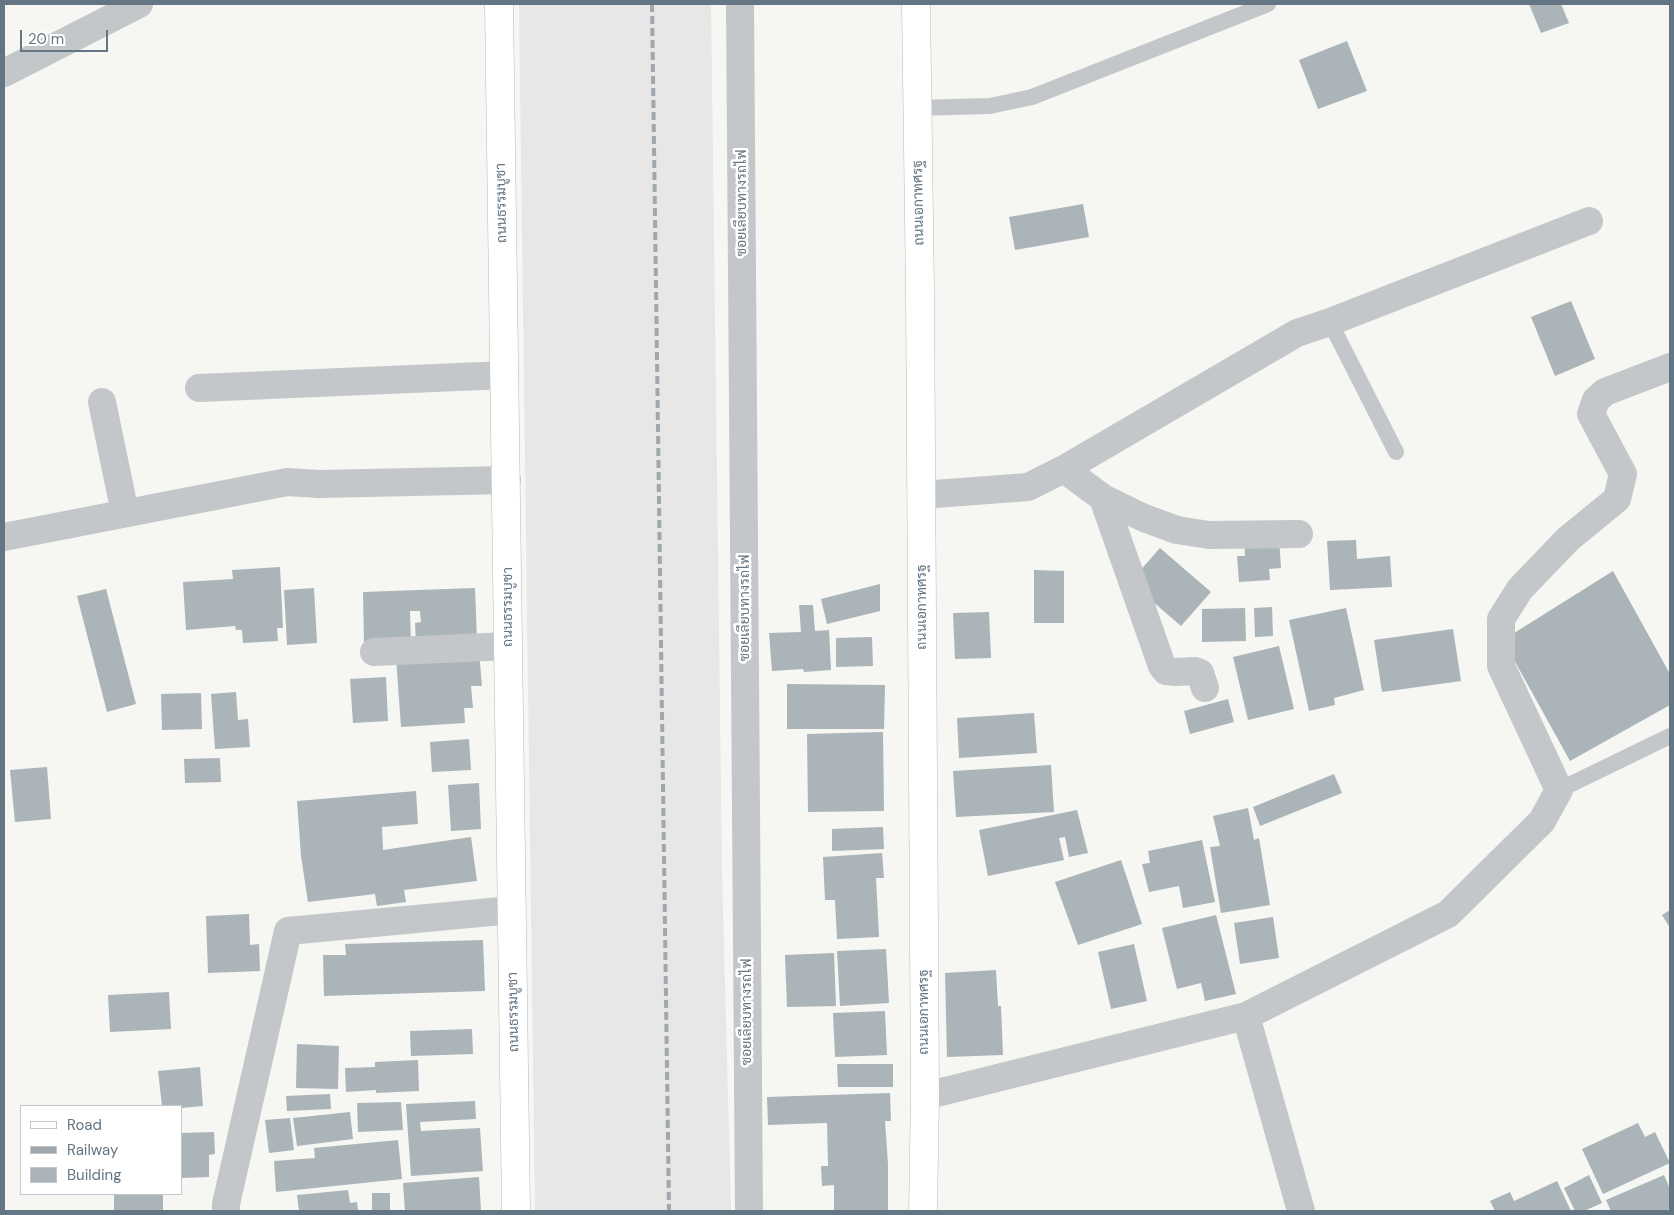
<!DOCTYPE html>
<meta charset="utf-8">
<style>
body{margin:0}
#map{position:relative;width:1674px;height:1215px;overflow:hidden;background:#f6f6f2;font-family:"DM Sans",sans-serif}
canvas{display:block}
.frame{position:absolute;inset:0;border:5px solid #647683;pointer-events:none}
.legend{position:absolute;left:20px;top:1105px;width:162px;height:90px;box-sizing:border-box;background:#fff;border:1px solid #c1c8cd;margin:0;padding:6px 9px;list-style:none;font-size:15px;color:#647683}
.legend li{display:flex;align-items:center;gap:10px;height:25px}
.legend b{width:25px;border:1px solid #c1c8cd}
.scale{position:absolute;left:20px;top:30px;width:88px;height:22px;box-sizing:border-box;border:2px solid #647683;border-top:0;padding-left:6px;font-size:15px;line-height:18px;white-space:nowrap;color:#647683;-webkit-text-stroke:4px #fff;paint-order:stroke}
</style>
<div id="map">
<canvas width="1674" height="1215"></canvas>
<div class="frame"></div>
<ul class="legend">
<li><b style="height:6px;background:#fff"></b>Road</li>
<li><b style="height:6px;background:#a1a8ad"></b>Railway</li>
<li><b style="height:14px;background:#abb4b8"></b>Building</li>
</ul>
<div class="scale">20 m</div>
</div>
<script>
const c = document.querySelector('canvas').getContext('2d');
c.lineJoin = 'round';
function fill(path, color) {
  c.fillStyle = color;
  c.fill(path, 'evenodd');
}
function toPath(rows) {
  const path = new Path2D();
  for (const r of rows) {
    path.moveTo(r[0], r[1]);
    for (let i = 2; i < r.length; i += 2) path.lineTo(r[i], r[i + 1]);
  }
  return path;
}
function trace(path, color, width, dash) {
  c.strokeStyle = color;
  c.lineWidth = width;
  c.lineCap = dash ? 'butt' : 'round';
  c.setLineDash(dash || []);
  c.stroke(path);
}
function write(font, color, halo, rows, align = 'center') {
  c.font = font + ' "DM Sans",Sarabun,sans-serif';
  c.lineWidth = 5;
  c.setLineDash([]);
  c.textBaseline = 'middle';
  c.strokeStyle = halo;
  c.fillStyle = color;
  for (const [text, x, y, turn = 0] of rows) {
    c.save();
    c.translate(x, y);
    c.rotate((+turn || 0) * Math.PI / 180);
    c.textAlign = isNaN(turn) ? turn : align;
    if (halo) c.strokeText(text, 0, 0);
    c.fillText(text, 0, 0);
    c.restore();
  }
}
const built = toPath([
 [519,4,711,4,722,872,731,1211,535,1211]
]);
const building = toPath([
 [1529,4,1561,4,1569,23,1541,33],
 [1347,41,1367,91,1318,109,1299,60],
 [1083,204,1089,237,1015,250,1009,217],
 [1571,301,1595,359,1555,376,1531,317],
 [1279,537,1281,568,1269,569,1270,580,1239,582,1237,556,1245,556,1244,539],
 [1356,540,1357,559,1390,556,1392,587,1330,590,1327,541],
 [1160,548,1211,592,1181,626,1130,582],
 [280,567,283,628,277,628,278,641,243,643,242,630,236,630,235,626,186,630,183,582,233,579,232,570],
 [1034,570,1064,571,1064,623,1034,623],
 [1613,571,1670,674,1670,705,1570,761,1503,640],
 [880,584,880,611,827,624,821,599],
 [314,588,317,643,287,645,284,590],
 [475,588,477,641,416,643,415,623,421,622,420,611,410,611,411,642,364,644,363,592],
 [106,589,136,704,107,712,77,596],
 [799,605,813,605,815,631,829,630,831,670,804,672,803,669,772,671,769,633,801,632],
 [1272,607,1273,636,1255,637,1254,608],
 [1245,608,1246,641,1202,642,1202,609],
 [1346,608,1364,690,1334,698,1335,705,1309,711,1289,620],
 [989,612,991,658,955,659,953,613],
 [1453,629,1461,681,1382,692,1374,640],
 [872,637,873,666,836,667,836,638],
 [1279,646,1294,709,1248,720,1233,657],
 [479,652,482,686,471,686,473,708,464,708,465,723,401,727,396,658],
 [386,677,388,721,353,723,350,679],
 [787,684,885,685,884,729,787,729],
 [236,692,238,720,248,719,250,747,215,749,211,694],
 [201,693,202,729,162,730,161,694],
 [1228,699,1234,722,1190,734,1184,711],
 [1034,713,1037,753,959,758,957,718],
 [883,732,884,811,808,812,807,734],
 [469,739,471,770,432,772,430,742],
 [220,758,221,782,185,783,184,759],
 [1051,765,1054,812,956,817,953,771],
 [47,767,51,819,15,822,10,770],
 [1334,774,1342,793,1260,826,1253,807],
 [479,783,481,829,451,831,448,785],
 [416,791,418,824,382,827,383,850,471,837,477,881,404,890,406,902,377,906,375,894,308,902,301,856,297,801],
 [1248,808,1254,840,1259,838,1270,905,1221,913,1210,847,1220,846,1213,816],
 [1077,810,1088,853,1069,857,1065,837,1059,838,1064,860,988,876,979,830],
 [883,827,884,849,832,851,832,829],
 [1202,840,1215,902,1183,908,1179,886,1149,892,1142,864,1150,863,1148,851],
 [882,853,884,878,876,878,879,937,837,939,835,900,825,900,823,857],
 [1121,860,1142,924,1078,945,1055,882],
 [1670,910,1670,928,1662,915],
 [249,914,250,945,259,944,260,971,208,973,206,916],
 [1216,915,1236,994,1205,1001,1201,983,1177,989,1162,928],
 [1273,917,1279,958,1240,964,1234,923],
 [483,940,485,991,324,996,323,955,346,955,345,944],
 [1134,944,1147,1001,1111,1009,1098,952],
 [886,949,889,1003,840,1006,837,951],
 [834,953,836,1006,787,1007,785,955],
 [996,970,998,1006,1001,1006,1003,1055,947,1057,945,973],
 [169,992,171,1029,110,1032,108,995],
 [885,1011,887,1055,835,1057,833,1013],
 [472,1029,473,1054,411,1056,410,1031],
 [297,1044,339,1046,338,1089,296,1088],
 [418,1060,419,1091,376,1093,376,1090,346,1092,345,1068,375,1067,375,1062],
 [837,1064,893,1064,893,1087,838,1087],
 [200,1067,203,1106,181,1108,181,1106,162,1106,158,1071],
 [890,1093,891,1121,885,1121,888,1164,888,1211,834,1211,834,1185,822,1186,821,1166,828,1166,827,1123,768,1125,767,1097],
 [330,1094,331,1109,287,1111,286,1096],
 [475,1101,476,1119,420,1122,421,1131,480,1128,483,1171,411,1176,406,1104],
 [401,1102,403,1130,358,1132,357,1103],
 [350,1112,353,1139,297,1146,293,1118],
 [290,1118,294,1150,269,1153,265,1120],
 [1638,1123,1645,1137,1655,1132,1670,1163,1603,1194,1582,1149],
 [214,1132,215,1154,209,1155,209,1177,181,1178,181,1133],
 [398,1140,402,1179,276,1192,274,1161,315,1158,314,1148],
 [1589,1175,1602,1203,1584,1211,1575,1211,1564,1188],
 [1664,1175,1670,1189,1670,1209,1664,1211,1611,1211,1606,1200],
 [479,1177,481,1211,405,1211,403,1183],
 [1557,1181,1571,1211,1495,1211,1490,1201,1510,1192,1514,1201],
 [348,1190,350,1203,357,1202,358,1211,299,1211,297,1195],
 [372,1193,390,1193,390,1211,372,1211],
 [114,1194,163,1194,163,1211,114,1211]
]);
const service = toPath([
 [918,108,990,106,1032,97,1268,4],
 [1330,322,1396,452],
 [1559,790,1670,736]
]);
const minor = toPath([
 [4,73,139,4],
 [199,388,505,375],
 [102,402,125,513],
 [1064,469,1103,498,1144,518,1177,530,1209,535,1299,534],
 [921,495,1028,487,1064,469,1297,333,1330,322,1589,221],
 [1103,498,1162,666,1166,671,1176,672,1195,671,1200,673,1205,688],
 [4,537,287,482,319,484,507,480],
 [374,652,508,646],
 [1246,1016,1301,1211],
 [925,1096,1246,1016,1448,914,1542,821,1559,790,1501,666,1501,619,1520,589,1568,539,1617,499,1623,474,1591,414,1596,400,1605,392,1670,367],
 [226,1211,226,1204,288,931,512,910]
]);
const tertiary = toPath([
 [740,4,749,1211]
]);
const secondary = toPath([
 [499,4,516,1211],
 [916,4,920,292,925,1096,923,1211]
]);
const rail = toPath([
 [652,4,669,1211]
]);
const streetNames = [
 ["ถนนธรรมบูชา",502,203,-91],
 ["ซอยเลียบทางรถไฟ",742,203,-90],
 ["ถนนเอกาทศรฐ",919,203,-91],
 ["ถนนธรรมบูชา",508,607,-90],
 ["ถนนเอกาทศรฐ",922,607,-90],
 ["ซอยเลียบทางรถไฟ",745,608,-90],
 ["ถนนธรรมบูชา",514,1012,-91],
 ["ซอยเลียบทางรถไฟ",747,1012,-90],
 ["ถนนเอกาทศรฐ",924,1012,-90]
];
fill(built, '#e6e7e6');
fill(building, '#abb4b8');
trace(secondary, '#b3b9bd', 29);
trace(service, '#c3c7ca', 16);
trace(minor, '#c3c7ca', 28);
trace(tertiary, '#c3c7ca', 28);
trace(secondary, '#fff', 28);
trace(rail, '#a1a8ad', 4, [8, 4]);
write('14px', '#647683', '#fff', streetNames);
</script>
